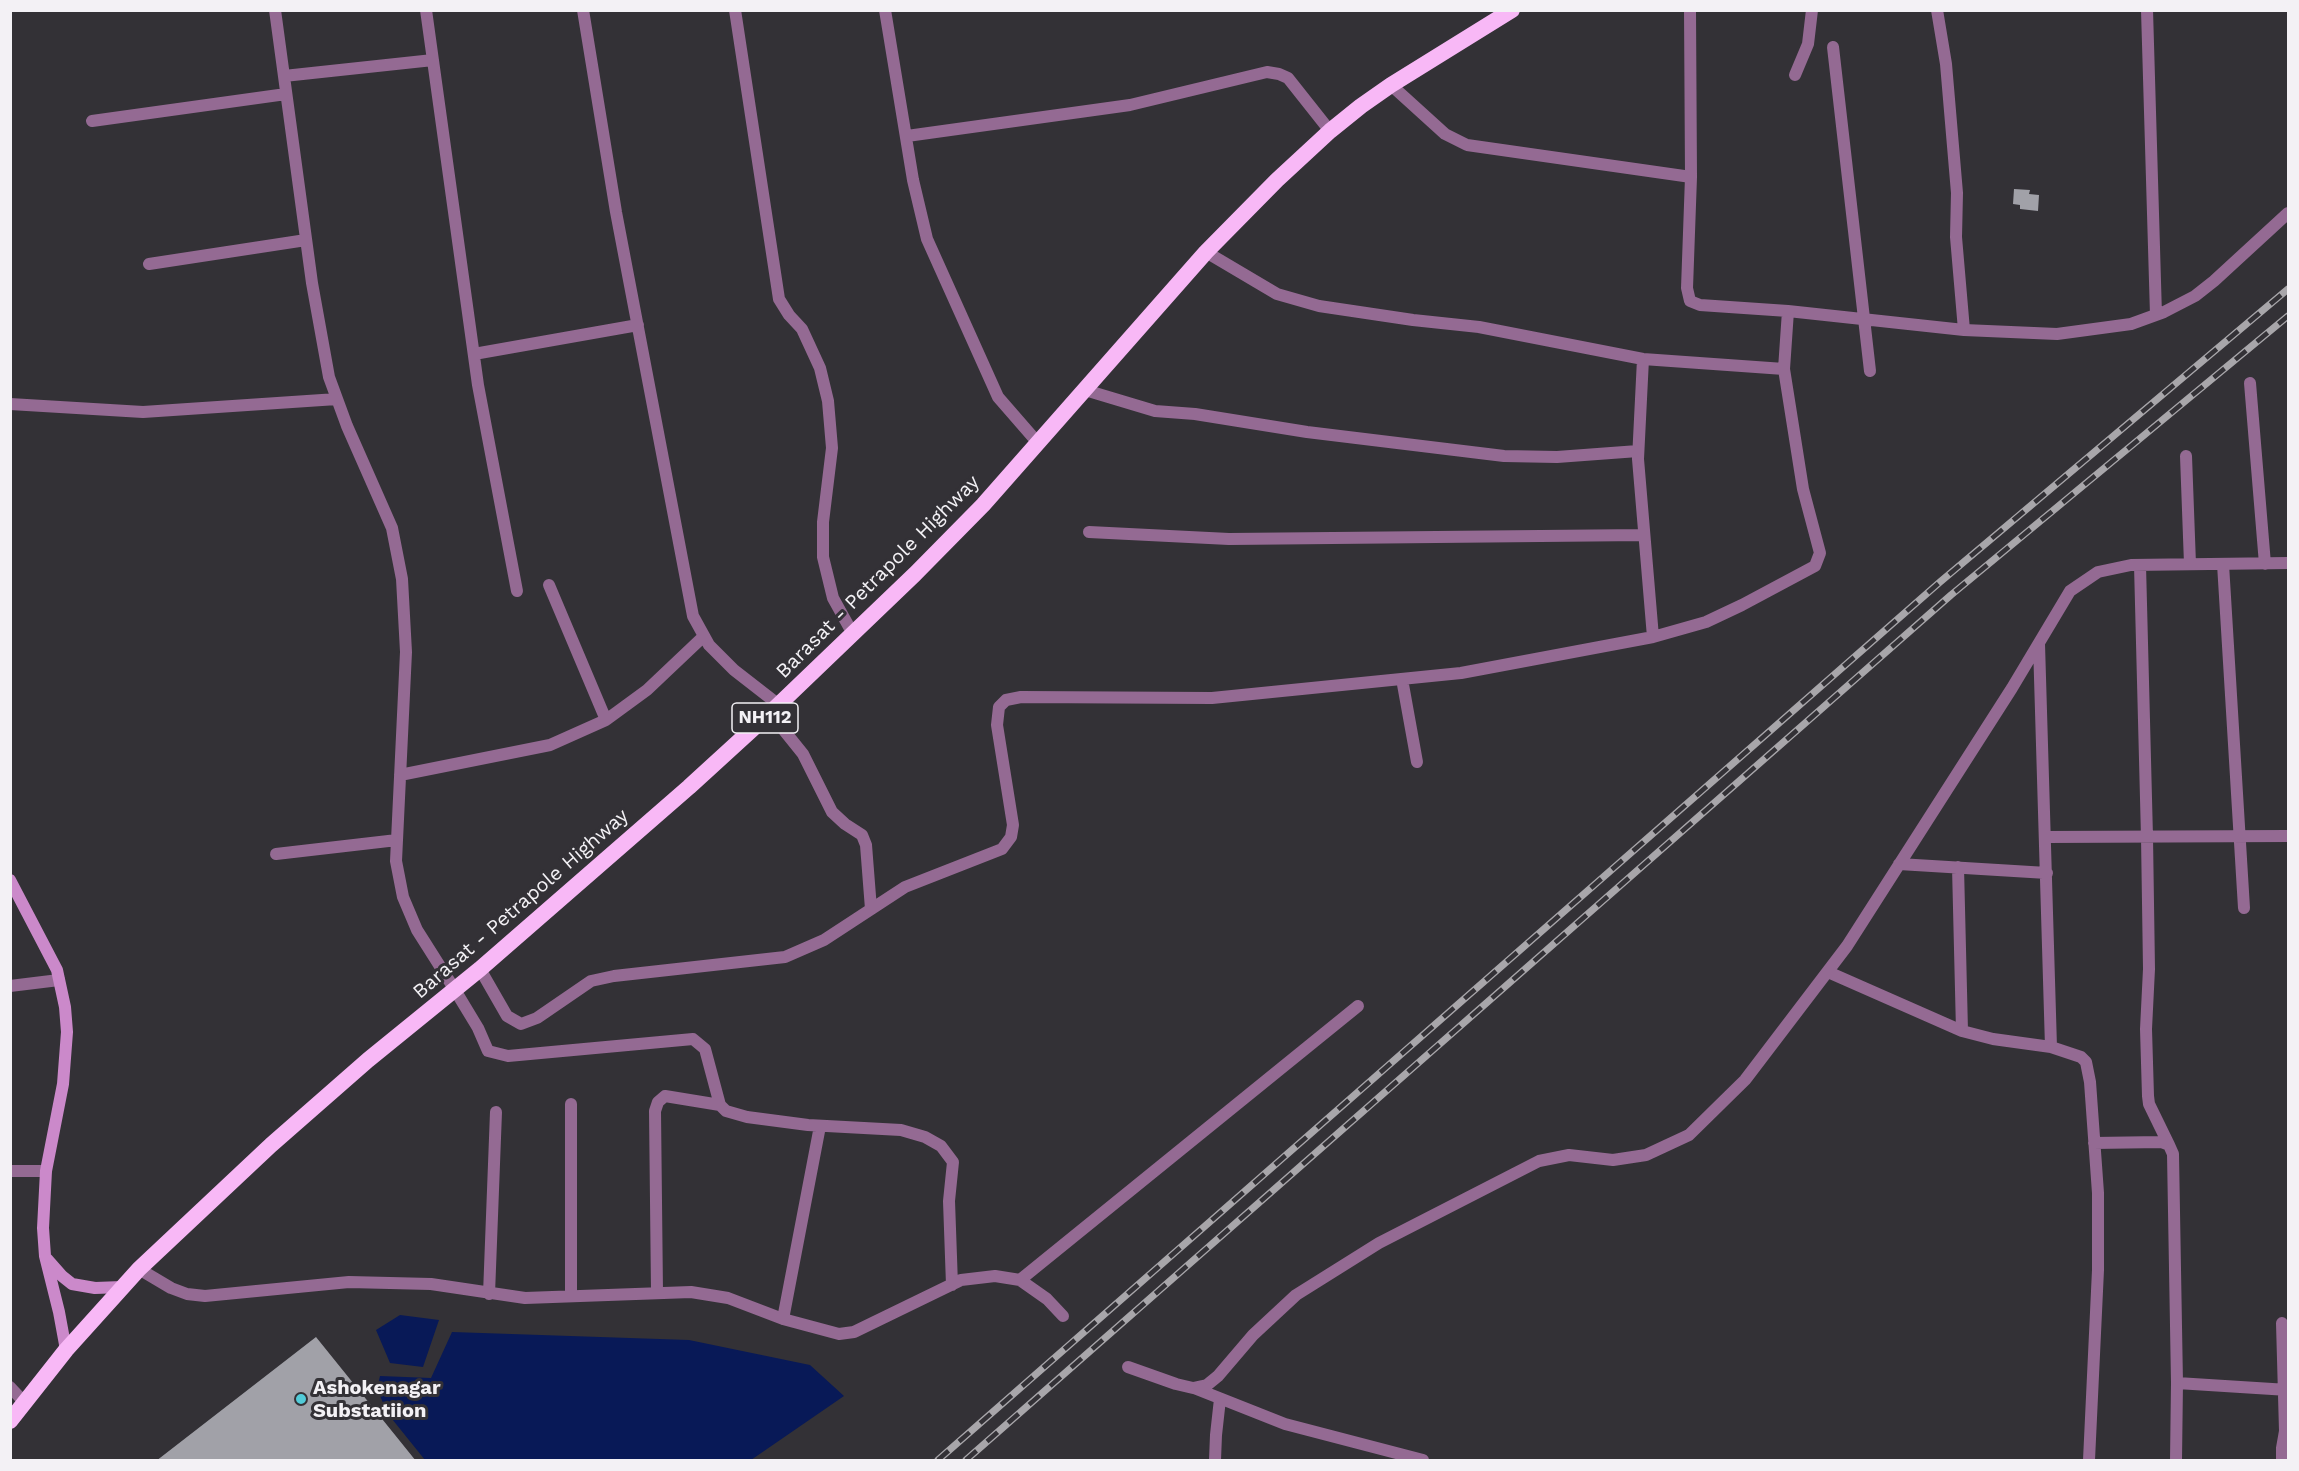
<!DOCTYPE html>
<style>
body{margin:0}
#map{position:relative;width:2299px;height:1471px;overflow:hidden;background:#333136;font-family:"Work Sans",sans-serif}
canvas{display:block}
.frame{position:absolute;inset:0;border:12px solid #f3f1f5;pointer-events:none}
</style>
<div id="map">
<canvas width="2299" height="1471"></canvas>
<div class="frame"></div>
</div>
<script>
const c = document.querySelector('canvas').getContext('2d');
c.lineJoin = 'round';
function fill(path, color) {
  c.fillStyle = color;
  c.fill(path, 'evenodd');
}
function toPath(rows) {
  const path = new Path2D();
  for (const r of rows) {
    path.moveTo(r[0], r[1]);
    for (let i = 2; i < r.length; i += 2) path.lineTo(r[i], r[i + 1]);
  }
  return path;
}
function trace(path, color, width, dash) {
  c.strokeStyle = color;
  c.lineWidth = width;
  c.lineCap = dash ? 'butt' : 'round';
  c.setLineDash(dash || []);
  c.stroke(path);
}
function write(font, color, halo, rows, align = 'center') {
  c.font = font + ' "Work Sans",sans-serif';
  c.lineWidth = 6;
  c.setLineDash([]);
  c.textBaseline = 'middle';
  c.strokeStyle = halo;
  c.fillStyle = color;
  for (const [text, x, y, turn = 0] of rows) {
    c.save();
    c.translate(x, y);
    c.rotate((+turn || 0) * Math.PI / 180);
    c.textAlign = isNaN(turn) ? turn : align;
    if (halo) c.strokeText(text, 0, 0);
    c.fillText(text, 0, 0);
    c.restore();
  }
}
const water = toPath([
 [400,1315,439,1320,423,1367,390,1363,376,1330],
 [452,1332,689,1340,810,1365,844,1396,751,1460,425,1460,388,1414,377,1389,380,1376,431,1378]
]);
const building = toPath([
 [2014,189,2030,190,2029,194,2039,195,2038,211,2020,209,2020,205,2013,204],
 [316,1337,416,1461,156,1461]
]);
const minor = toPath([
 [275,10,312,283,329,377,347,426,392,528,402,579,406,652,396,861,403,897,417,930,455,990,478,1028,488,1051,508,1056,693,1039,705,1049,720,1105,726,1111,747,1117,808,1125,901,1130,925,1137,941,1146,953,1162,949,1201,952,1285],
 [426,10,478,385,517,591],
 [583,10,616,212,693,616,709,645,734,670,779,705],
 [735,10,779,299,789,315,802,329,820,368,828,401,832,448,823,522,823,557,833,598,853,634],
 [885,10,913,180,927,239,998,397,1038,443],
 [1690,10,1691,177,1687,288,1690,301,1700,305,1788,311,1964,330,2057,334,2131,324,2164,312,2195,296,2214,281,2288,213],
 [1937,10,1946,64,1957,193,1956,237,1964,330],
 [2147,10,2156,315],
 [1833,47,1870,371],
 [1795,75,1808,44,1812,10],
 [284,76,433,60],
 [1391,85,1445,134,1467,145,1691,177],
 [92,121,286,94],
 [907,136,1130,105,1267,72,1279,74,1288,78,1330,131],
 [1206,252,1277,294,1319,306,1413,320,1479,327,1643,359,1784,369],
 [149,264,306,240],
 [474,354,638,325],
 [1643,359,1638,459,1653,637],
 [2250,383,2265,564],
 [1085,390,1155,411,1195,414,1307,432,1504,456,1557,457,1638,451],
 [10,404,143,412,337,399],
 [2186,456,2190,564],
 [1089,532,1229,539,1644,535],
 [2223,564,2244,908],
 [2140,565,2147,837,2149,969,2146,1029,2148,1096,2149,1104,2169,1145],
 [549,585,606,720],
 [2039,644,2051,1047],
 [1402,679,1417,762],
 [770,713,803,754,832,812,845,824,862,835,866,845,871,909],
 [400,775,550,745,606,720,647,690,704,636],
 [2046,837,2288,836],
 [276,854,397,840],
 [1899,864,2047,873],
 [1958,867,1962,1031],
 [480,969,507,1016,521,1024,537,1018,591,981,614,976,785,957,824,940,905,887,1002,849,1011,837,1013,825,997,725,999,707,1006,700,1021,697,1212,698,1461,673,1653,637,1706,622,1742,605,1815,566,1820,553,1803,489,1784,369,1788,311],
 [1828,972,1962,1031,1993,1039,2051,1047,2081,1057,2086,1062,2090,1082,2098,1193,2098,1270,2089,1460],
 [10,986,59,980],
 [571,1104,571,1295],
 [2094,1143,2161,1142,2169,1145,2173,1154,2177,1383,2176,1460],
 [10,1171,46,1171],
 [139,1269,171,1288,187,1294,205,1296,349,1282,431,1284,525,1298,691,1292,728,1298,783,1319,839,1334,854,1332,961,1280,995,1276,1020,1280,1047,1299,1063,1316],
 [1020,1280,1358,1006],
 [657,1292,655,1111,658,1102,665,1096,720,1105],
 [489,1294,496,1112],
 [783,1319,820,1126],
 [2282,1323,2285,1431,2282,1448,2282,1460],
 [1128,1367,1176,1384,1193,1388,1207,1385,1218,1376,1253,1335,1296,1295,1379,1243,1539,1161,1569,1155,1613,1160,1646,1155,1689,1135,1745,1080,1847,946,2012,688,2070,591,2098,572,2131,565,2288,563],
 [2177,1383,2288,1390],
 [10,1387,25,1403],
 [1194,1388,1285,1424,1423,1460],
 [1215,1460,1216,1435,1220,1399]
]);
const secondary = toPath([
 [10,880,57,970,65,1007,67,1032,63,1084,46,1171,43,1228,45,1256,59,1312,66,1350],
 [47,1259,62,1276,72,1284,95,1288,122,1287]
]);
const trunk = toPath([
 [10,1421,66,1350,139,1269,271,1145,368,1060,480,969,689,787,770,713,915,574,983,505,1206,252,1277,180,1330,131,1361,106,1391,85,1512,10]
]);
const rail = toPath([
 [938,1460,1940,582,2288,289],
 [966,1460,1951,595,2288,316]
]);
const markers = [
 [301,1399,6,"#52cbd8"]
];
const shields = [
 [765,718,66]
];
const shieldNames = [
 ["NH112",765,718]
];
const streetNames = [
 ["Barasat - Petrapole Highway",878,577,-45],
 ["Barasat - Petrapole Highway",521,904,-41]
];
const poiNames = [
 ["Ashokenagar",313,1388],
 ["Substatiion",313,1411]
];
fill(water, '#081957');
fill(building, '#a1a1a8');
trace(minor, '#946a93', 12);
trace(secondary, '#cb89ca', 12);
trace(trunk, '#f8b8f6', 16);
trace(rail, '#a8a6aa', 7);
trace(rail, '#333136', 4.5, [14]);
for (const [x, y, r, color] of markers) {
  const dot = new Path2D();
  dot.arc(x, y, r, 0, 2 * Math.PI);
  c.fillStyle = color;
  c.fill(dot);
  trace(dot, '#333136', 2);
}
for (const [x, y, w] of shields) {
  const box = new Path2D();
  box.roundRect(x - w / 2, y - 15, w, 30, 4.5);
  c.fillStyle = '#333136';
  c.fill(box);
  trace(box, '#f3f1f5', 1.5);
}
write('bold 18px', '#f3f1f5', null, shieldNames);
write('20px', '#f3f1f5', '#333136', streetNames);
write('bold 20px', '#f3f1f5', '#333136', poiNames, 'left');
</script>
